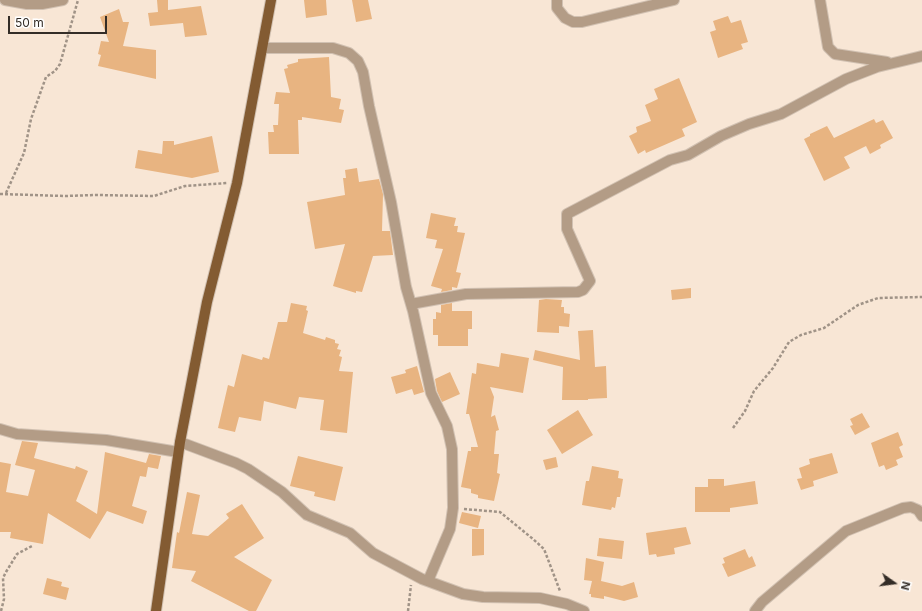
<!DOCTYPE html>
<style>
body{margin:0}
#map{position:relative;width:922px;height:611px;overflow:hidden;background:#f8e6d5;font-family:Inter,sans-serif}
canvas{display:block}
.north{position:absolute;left:874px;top:563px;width:40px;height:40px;-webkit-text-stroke:3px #fff;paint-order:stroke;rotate:104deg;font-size:11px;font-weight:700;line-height:16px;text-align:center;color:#342d27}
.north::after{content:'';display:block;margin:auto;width:14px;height:18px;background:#342d27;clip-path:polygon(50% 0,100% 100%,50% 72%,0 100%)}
.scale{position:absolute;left:8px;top:16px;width:99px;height:18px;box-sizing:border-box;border:2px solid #342d27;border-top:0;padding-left:5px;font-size:12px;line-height:14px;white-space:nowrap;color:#342d27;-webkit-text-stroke:3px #fff;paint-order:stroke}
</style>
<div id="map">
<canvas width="922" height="611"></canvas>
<div class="north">N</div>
<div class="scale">50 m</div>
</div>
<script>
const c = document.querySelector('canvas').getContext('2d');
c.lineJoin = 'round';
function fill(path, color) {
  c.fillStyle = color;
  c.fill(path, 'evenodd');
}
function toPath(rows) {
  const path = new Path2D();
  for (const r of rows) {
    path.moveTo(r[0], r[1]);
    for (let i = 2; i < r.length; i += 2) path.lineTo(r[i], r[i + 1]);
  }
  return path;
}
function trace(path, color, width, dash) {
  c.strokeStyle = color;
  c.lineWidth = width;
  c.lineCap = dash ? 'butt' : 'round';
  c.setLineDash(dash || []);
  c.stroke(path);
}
const building = toPath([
 [157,0,168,0,168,10,201,6,207,35,185,37,183,23,150,26,148,13,158,12],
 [304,0,326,0,327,15,306,18],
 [352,0,368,0,372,19,356,22],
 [119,9,123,22,129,22,123,46,156,50,156,79,98,66,101,55,98,54,101,41,109,42,100,17],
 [728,16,731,23,741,20,748,42,741,44,743,49,718,58,710,32,716,30,713,21],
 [329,57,331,97,341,99,339,109,344,110,341,123,302,117,302,120,298,120,299,154,269,154,268,132,274,132,273,125,278,125,279,104,274,104,276,92,290,93,284,69,288,68,287,65,298,62,298,59],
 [679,78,697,122,682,129,685,136,646,153,645,150,638,154,629,136,637,132,636,127,651,121,645,105,658,99,654,89],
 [874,119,876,123,883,120,893,138,880,145,881,148,870,154,866,146,844,157,850,168,824,181,804,139,810,136,810,134,827,126,834,138],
 [212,136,219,172,192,178,135,168,138,150,162,154,163,141,174,141,174,145],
 [357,168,359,182,379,179,383,194,382,231,390,231,393,255,373,256,362,292,356,291,356,293,333,286,345,244,315,249,307,202,345,195,343,178,346,178,345,170],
 [431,213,456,218,454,226,458,226,457,232,465,233,456,272,461,273,457,288,452,287,452,290,441,292,442,289,431,286,443,249,435,248,437,240,426,238],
 [691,288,691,298,672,300,671,290],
 [546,299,562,300,561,307,564,307,564,313,570,314,569,327,559,326,559,333,537,332,539,300],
 [291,303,307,306,306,310,308,311,303,333,325,340,326,337,335,340,335,343,339,344,337,349,341,350,339,356,342,357,339,371,353,372,347,433,320,430,324,400,299,397,296,409,264,401,261,421,239,417,235,432,218,428,228,385,234,387,242,354,262,360,263,357,269,359,278,322,287,322],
 [452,303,452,311,472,311,472,329,468,329,468,346,438,346,438,335,433,335,433,319,436,319,436,312,441,313,441,305],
 [593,330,595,367,606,366,607,398,588,399,588,400,562,400,563,367,533,360,535,350,580,360,578,331],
 [501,353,529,358,523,393,490,387,494,397,491,417,495,415,499,430,496,431,494,454,499,454,497,473,500,474,494,501,478,498,478,495,471,493,471,489,461,487,468,451,471,451,471,447,478,447,469,414,466,414,472,373,476,374,477,363,499,367],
 [417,366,424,392,414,395,412,389,396,394,391,377,406,373,405,370],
 [450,372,460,394,442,402,437,391,435,379],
 [578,410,593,435,562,454,547,430],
 [862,413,870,427,855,435,850,426,853,425,850,419],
 [898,432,903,445,899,447,903,457,896,460,898,465,886,470,884,465,879,467,871,443],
 [22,441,38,443,34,458,75,469,76,466,88,471,76,501,97,514,105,452,146,463,149,454,161,456,158,469,148,467,146,477,140,476,132,506,147,511,143,524,107,511,90,539,48,513,43,544,10,538,11,532,0,532,0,462,11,464,6,492,28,496,35,470,15,465],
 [832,453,838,473,813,481,814,486,801,490,797,479,802,478,799,468,810,464,809,459],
 [298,456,343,467,335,501,314,496,315,492,290,486],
 [556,457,558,467,546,470,543,460],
 [592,466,619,471,618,478,623,479,620,497,617,497,615,508,612,507,611,510,582,505,586,481,589,481],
 [708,479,724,479,724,486,755,481,758,504,730,508,730,512,695,512,695,487,708,487],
 [187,492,200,495,192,534,208,536,229,518,226,514,242,504,264,538,234,557,272,580,256,611,249,611,191,581,196,571,172,568,177,532,179,533],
 [462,512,481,516,478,528,459,523],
 [686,527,691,544,674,548,675,554,657,557,656,554,649,555,646,533],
 [472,529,484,529,484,555,472,556],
 [599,538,624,541,622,559,597,556],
 [745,549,749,558,752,556,756,566,728,577,722,564,725,563,723,558],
 [586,558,604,562,601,581,622,586,634,582,638,597,624,601,604,596,604,599,591,597,591,594,589,594,592,581,584,580],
 [47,578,62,582,61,586,69,588,66,600,43,594]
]);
const path = toPath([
 [6,193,24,153,31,119,46,77,55,71,60,64,78,0],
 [0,194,65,196,96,195,154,196,185,186,227,183],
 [733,428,745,411,754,391,773,368,789,342,801,335,824,328,858,305,878,298,922,297],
 [464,509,500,512,533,539,544,549,560,591],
 [1,611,4,599,3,578,6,572,17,554,32,546],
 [408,611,411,585]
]);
const minor = toPath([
 [5,0,27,4,42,4,63,0],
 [557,0,557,8,565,18,573,22,582,22,674,0],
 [820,0,828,47,835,54,887,62],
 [263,48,333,48,349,53,358,61,363,72,369,106,391,202,406,287,413,311,431,393,447,426,452,449,453,508,450,529,428,581],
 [411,304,466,294,578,292,583,290,590,281,567,229,567,214,670,160,688,155,721,136,749,124,781,114,846,79,877,67,922,56],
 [0,429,17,434,106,440,178,452],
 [180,442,236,463,248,469,282,492,307,515,350,533,373,553,422,579,463,594,483,597,540,598,567,604,584,611],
 [755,611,762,602,846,531,903,508,911,507,918,510,922,516]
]);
const major = toPath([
 [156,611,180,442,207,302,237,183,271,0]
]);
fill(building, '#e8b481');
trace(minor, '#d1c1b2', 12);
trace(major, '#d1c1b2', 12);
trace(path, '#a09387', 2.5, [3, 2]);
trace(minor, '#b39c86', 10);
trace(major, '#835b32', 10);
</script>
